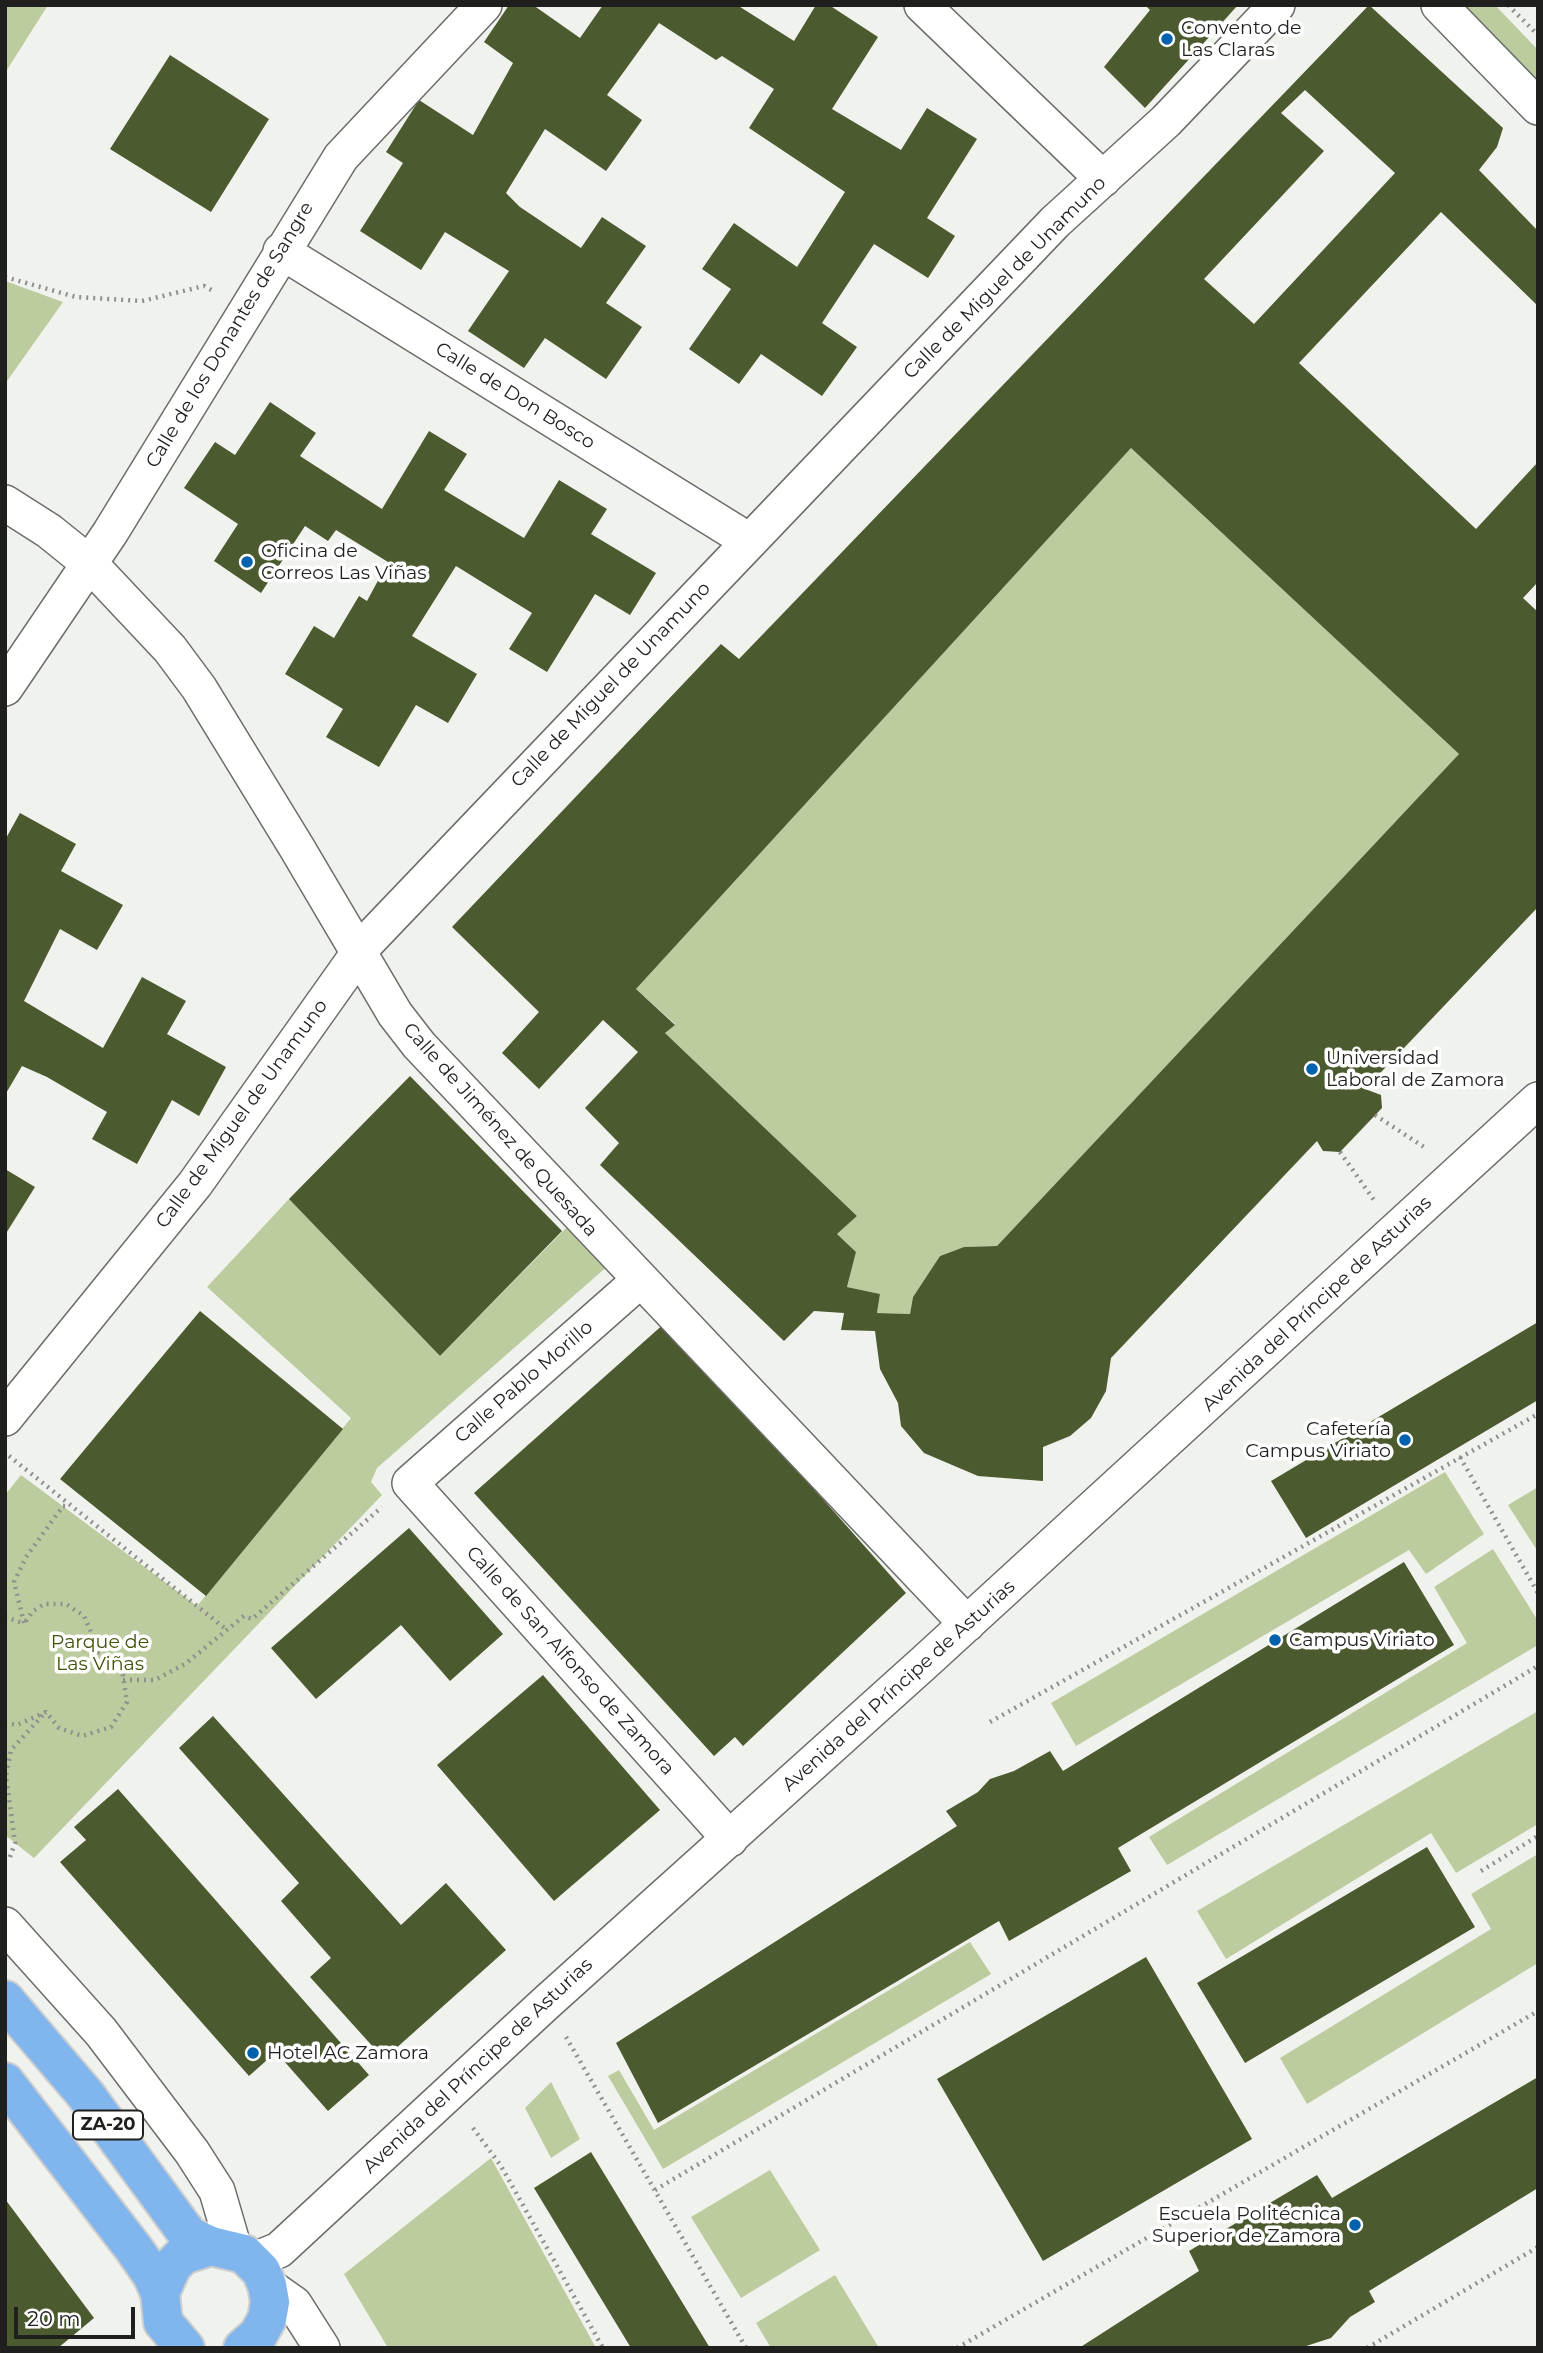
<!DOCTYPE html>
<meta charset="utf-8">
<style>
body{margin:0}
#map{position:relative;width:1543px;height:2353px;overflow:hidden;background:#f0f2ee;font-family:Montserrat,sans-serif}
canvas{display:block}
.frame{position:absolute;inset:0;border:7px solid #1f1f1e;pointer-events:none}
.scale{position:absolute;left:14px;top:2307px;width:121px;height:32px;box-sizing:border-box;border:4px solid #1f1f1e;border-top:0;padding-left:9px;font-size:21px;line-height:24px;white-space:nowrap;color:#1f1f1e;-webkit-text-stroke:5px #fff;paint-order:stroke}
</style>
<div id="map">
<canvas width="1543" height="2353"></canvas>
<div class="frame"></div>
<div class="scale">20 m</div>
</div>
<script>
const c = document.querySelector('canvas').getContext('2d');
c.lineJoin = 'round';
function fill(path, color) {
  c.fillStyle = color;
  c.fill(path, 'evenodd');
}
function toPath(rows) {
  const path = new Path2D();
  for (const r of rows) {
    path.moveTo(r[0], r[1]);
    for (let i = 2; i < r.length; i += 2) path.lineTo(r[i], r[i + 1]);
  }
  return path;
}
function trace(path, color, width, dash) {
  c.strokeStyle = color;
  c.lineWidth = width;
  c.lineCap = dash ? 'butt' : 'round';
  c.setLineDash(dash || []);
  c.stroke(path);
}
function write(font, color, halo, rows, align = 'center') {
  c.font = font + ' Montserrat,sans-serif';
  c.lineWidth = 7;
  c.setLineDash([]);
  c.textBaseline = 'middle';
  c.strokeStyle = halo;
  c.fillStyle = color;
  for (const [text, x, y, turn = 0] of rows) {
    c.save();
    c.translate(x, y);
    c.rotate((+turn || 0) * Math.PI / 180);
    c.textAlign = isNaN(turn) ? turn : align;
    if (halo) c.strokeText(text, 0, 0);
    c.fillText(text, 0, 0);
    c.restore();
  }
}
const green = toPath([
 [5,5,48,5,5,73],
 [1464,5,1495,5,1538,50,1538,81],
 [5,281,63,302,5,384],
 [1131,448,1459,754,997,1246,964,1247,940,1256,913,1297,910,1314,877,1313,880,1294,847,1287,856,1252,837,1234,857,1216,665,1033,675,1024,636,989],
 [289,1199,440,1356,572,1222,610,1264,377,1468,371,1482,382,1495,34,1858,5,1835,5,1495,21,1475,197,1606,351,1418,207,1287],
 [1445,1472,1484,1534,1426,1574,1409,1550,1076,1746,1051,1703],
 [1538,1487,1538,1552,1508,1505],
 [1493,1549,1538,1621,1538,1645,1167,1865,1149,1837,1467,1643,1434,1587],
 [1538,1711,1538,1824,1456,1873,1431,1833,1226,1959,1197,1911],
 [1538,1854,1538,1963,1307,2104,1280,2058,1491,1929,1471,1894],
 [970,1942,991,1974,663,2169,608,2076,619,2070,654,2130],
 [551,2082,580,2139,551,2158,525,2108],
 [491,2158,596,2348,388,2348,344,2274],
 [770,2170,820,2250,741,2298,691,2217],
 [835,2275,879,2348,771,2348,756,2323]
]);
const building = toPath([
 [509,5,533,5,580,38,603,5,737,5,794,41,816,5,829,5,878,37,832,109,901,150,927,108,977,139,927,218,955,236,928,278,874,244,822,323,857,347,822,396,761,354,739,384,689,349,731,289,702,269,734,223,797,267,845,192,749,128,774,89,722,56,716,60,659,23,607,95,642,120,606,171,545,129,506,193,520,207,581,248,602,217,646,246,606,303,642,327,606,379,545,338,524,368,468,331,509,271,445,232,421,270,360,231,403,163,386,152,419,100,473,135,513,63,484,42],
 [1145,5,1238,5,1145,108,1104,67,1150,10],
 [1369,5,1503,128,1497,147,1479,170,1538,231,1538,306,1441,212,1299,363,1476,529,1538,462,1538,582,1523,598,1538,612,1538,907,1365,1089,1381,1095,1382,1108,1340,1152,1323,1151,1317,1141,1111,1358,1106,1391,1091,1418,1070,1436,1043,1447,1043,1481,978,1476,924,1453,901,1426,898,1403,880,1369,875,1331,841,1330,844,1313,814,1311,784,1341,600,1165,619,1143,585,1108,638,1052,603,1020,539,1089,502,1053,539,1012,452,927,721,644,739,659],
 [1305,90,1395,173,1254,324,1204,279,1324,151,1281,113],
 [1131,448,1459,754,997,1246,964,1247,940,1256,913,1297,910,1314,877,1313,880,1294,847,1287,856,1252,837,1234,857,1216,665,1033,675,1025,636,989],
 [170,55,269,119,211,212,110,149],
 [270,402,316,433,300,456,382,509,429,431,467,454,444,490,524,538,559,480,607,509,591,534,656,573,630,615,595,594,547,672,509,649,532,613,456,566,412,636,477,674,448,723,416,705,379,767,326,737,343,709,285,674,314,626,334,638,359,596,367,601,388,562,336,530,328,541,305,526,261,593,214,561,238,524,184,488,215,442,235,455],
 [20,813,76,844,61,871,123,905,97,950,60,929,24,1001,103,1048,142,977,186,1001,167,1034,226,1067,199,1116,172,1100,137,1164,92,1139,107,1112,47,1077,22,1066,5,1095,5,840],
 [410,1076,562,1231,440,1356,289,1199],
 [5,1169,35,1187,5,1235],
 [200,1311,343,1429,206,1596,60,1479],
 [666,1322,906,1593,743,1746,735,1737,714,1756,474,1493],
 [1538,1322,1538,1400,1306,1538,1271,1481],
 [409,1528,503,1634,450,1681,401,1625,316,1699,271,1648],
 [1404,1562,1454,1645,1118,1848,1131,1871,1009,1941,999,1921,658,2123,616,2043,957,1826,946,1811,978,1792,990,1779,1014,1771,1050,1751,1063,1771],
 [543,1675,660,1810,554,1901,437,1765],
 [213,1716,401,1925,446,1883,506,1950,384,2059,310,1977,331,1958,281,1901,299,1883,179,1748],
 [118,1789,369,2075,328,2111,276,2052,249,2076,60,1862,86,1840,74,1827],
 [1427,1847,1475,1927,1245,2063,1197,1983],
 [1146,1957,1252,2139,1043,2261,937,2079],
 [1538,2077,1538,2188,1369,2291,1375,2302,1350,2317,1331,2338,1300,2348,1079,2348,1199,2271,1189,2251,1317,2175,1332,2198],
 [591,2152,710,2348,631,2348,534,2188],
 [5,2199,94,2318,58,2348,5,2348]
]);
const path = toPath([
 [1508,5,1538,35],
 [5,277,76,297,142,301,204,286,215,292],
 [1375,1115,1427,1149],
 [1340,1152,1374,1200],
 [9,1456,227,1630],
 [1460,1457,1538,1593],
 [5,1617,23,1623],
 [24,1623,14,1582,26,1557,63,1506,68,1506],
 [123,1680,155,1680,185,1664,244,1616,252,1619,382,1507],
 [990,1722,1538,1414],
 [5,1723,17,1725,46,1712,59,1728,82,1736,111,1727,127,1702,122,1670,102,1653,84,1649,91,1632,84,1616,66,1604,44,1604,32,1612,24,1624],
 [10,1857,15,1843,6,1776,11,1750,43,1715],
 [1481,1871,1538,1836],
 [566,2037,746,2348],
 [473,2128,501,2166,603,2348],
 [655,2190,1538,1666],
 [957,2348,1538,2011],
 [1367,2348,1538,2247]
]);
const street = toPath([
 [922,5,1103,179],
 [1439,5,1538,107],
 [281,251,749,541],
 [5,503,49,531,90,564,170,649,199,688,297,848,395,1014,419,1045,967,1624],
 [5,688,110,533,341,157,484,5],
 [639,1281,410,1483,730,1839],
 [5,1418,195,1184,366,943,1055,222,1166,121,1277,5],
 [5,1925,101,2032,192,2152,217,2191,234,2249],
 [252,2261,279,2250,546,2003,926,1661,1538,1100],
 [267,2285,294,2304,322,2348]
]);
const highway = toPath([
 [5,2000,85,2094,183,2228,189,2236,211,2246],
 [5,2082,134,2249,152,2275,160,2293],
 [185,2348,163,2322,160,2293,172,2266,183,2255,211,2246,244,2254,261,2271,267,2285,270,2302,267,2319,258,2335,243,2348]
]);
const markers = [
 [1167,39,7,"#0061ae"],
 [247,562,7,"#0061ae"],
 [1312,1069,7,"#0061ae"],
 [1405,1440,7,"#0061ae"],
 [1275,1640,7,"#0061ae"],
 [253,2053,7,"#0061ae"],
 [1355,2225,7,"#0061ae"]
];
const shields = [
 [108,2125,70]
];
const shieldNames = [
 ["ZA-20",108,2125]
];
const poiNames = [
 ["Convento de",1181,28],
 ["Las Claras",1181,50],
 ["Oficina de",261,551],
 ["Correos Las Viñas",261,573],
 ["Universidad",1326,1058],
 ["Laboral de Zamora",1326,1080],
 ["Cafetería",1391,1429,"right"],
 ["Campus Viriato",1391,1451,"right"],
 ["Campus Viriato",1289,1640],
 ["Hotel AC Zamora",267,2053],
 ["Escuela Politécnica",1341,2214,"right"],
 ["Superior de Zamora",1341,2236,"right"]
];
const streetNames = [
 ["Calle de Miguel de Unamuno",1005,278,-45],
 ["Calle de los Donantes de Sangre",230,335,-59],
 ["Calle de Don Bosco",515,396,32],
 ["Calle de Miguel de Unamuno",611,685,-46],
 ["Calle de Miguel de Unamuno",242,1114,-54],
 ["Calle de Jiménez de Quesada",500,1130,48],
 ["Avenida del Príncipe de Asturias",1317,1304,-43],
 ["Calle Pablo Morillo",524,1382,-41],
 ["Calle de San Alfonso de Zamora",570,1661,48],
 ["Avenida del Príncipe de Asturias",899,1686,-42],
 ["Avenida del Príncipe de Asturias",478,2066,-43]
];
const parkNames = [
 ["Parque de",100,1642],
 ["Las Viñas",100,1664]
];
fill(green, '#bccc9e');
fill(building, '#4c5a2f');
trace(street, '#6c6d6a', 38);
trace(highway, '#cecece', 42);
trace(path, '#8f908e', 4.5, [2, 5]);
trace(street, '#fff', 35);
trace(highway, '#81b5ee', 38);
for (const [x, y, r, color] of markers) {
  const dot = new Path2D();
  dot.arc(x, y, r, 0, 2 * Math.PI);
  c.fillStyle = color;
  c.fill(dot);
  trace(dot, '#fff', 2.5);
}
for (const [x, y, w] of shields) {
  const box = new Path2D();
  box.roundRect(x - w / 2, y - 14.5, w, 29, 5);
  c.fillStyle = '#fff';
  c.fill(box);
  trace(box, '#1f1f1e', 2);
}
write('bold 18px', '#1f1f1e', null, shieldNames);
write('19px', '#1f1f1e', '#fff', poiNames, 'left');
write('19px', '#1f1f1e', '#fff', streetNames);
write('19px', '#415409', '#fff', parkNames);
</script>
